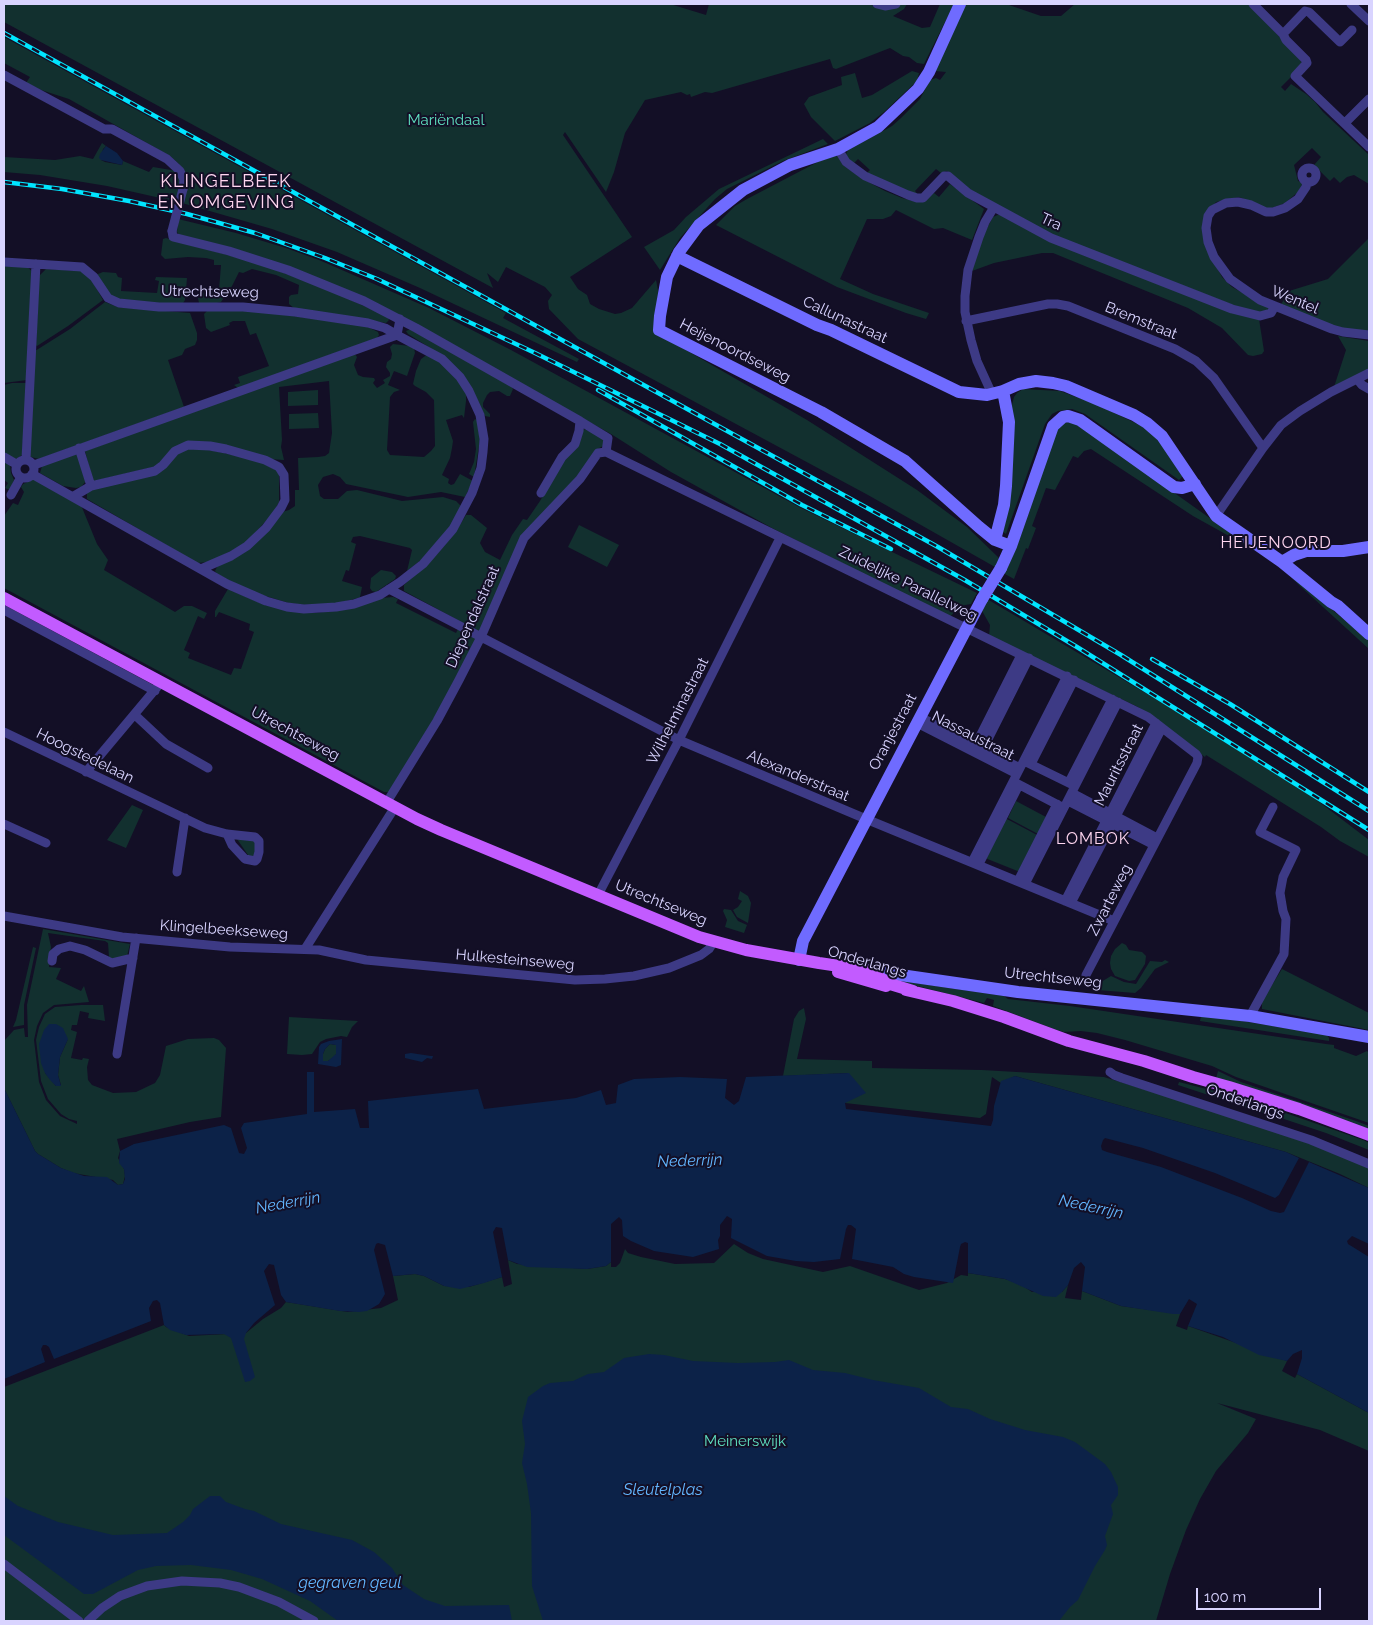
<!DOCTYPE html>
<meta charset="utf-8">
<style>
body{margin:0}
#map{position:relative;width:1373px;height:1625px;overflow:hidden;background:#130f26;font-family:Raleway,sans-serif}
canvas{display:block}
.frame{position:absolute;inset:0;border:5px solid #d9d4ff;pointer-events:none}
.scale{position:absolute;left:1196px;top:1588px;width:125px;height:22px;box-sizing:border-box;border:2px solid #d9d4ff;border-top:0;padding-left:6px;font-size:15px;line-height:18px;white-space:nowrap;color:#d9d4ff;-webkit-text-stroke:4px #130f26;paint-order:stroke}
</style>
<div id="map">
<canvas width="1373" height="1625"></canvas>
<div class="frame"></div>
<div class="scale">100 m</div>
</div>
<script>
const c = document.querySelector('canvas').getContext('2d');
c.lineJoin = 'round';
function fill(path, color) {
  c.fillStyle = color;
  c.fill(path, 'evenodd');
}
function toPath(rows) {
  const path = new Path2D();
  for (const r of rows) {
    if (r.length === 3) {
      path.moveTo(r[0] + r[2], r[1]);
      path.arc(r[0], r[1], r[2], 0, 2 * Math.PI);
      continue;
    }
    path.moveTo(r[0], r[1]);
    for (let i = 2; i < r.length; i += 2) path.lineTo(r[i], r[i + 1]);
  }
  return path;
}
function trace(path, color, width, dash) {
  c.strokeStyle = color;
  c.lineWidth = width;
  c.lineCap = dash ? 'butt' : 'round';
  c.setLineDash(dash || []);
  c.stroke(path);
}
function write(font, color, halo, rows, align = 'center') {
  c.font = font + ' Raleway,sans-serif';
  c.lineWidth = 4;
  c.setLineDash([]);
  c.textBaseline = 'middle';
  c.strokeStyle = halo;
  c.fillStyle = color;
  for (const [text, x, y, turn = 0] of rows) {
    c.save();
    c.translate(x, y);
    c.rotate((+turn || 0) * Math.PI / 180);
    c.textAlign = isNaN(turn) ? turn : align;
    if (halo) c.strokeText(text, 0, 0);
    c.fillText(text, 0, 0);
    c.restore();
  }
}
const green = toPath([
 [4,4,670,4,706,15,709,4,868,4,885,9,893,8,901,4,907,4,904,9,893,16,922,28,930,27,940,4,954,4,924,64,917,63,909,57,903,56,890,48,836,69,833,68,830,59,712,93,705,92,691,97,690,94,687,95,681,92,645,100,625,133,614,172,606,192,565,132,563,135,632,237,570,277,578,289,587,295,590,304,599,309,615,314,621,313,632,308,656,280,658,290,657,326,660,335,807,420,917,490,967,527,1000,559,995,567,868,495,578,339,549,309,548,301,552,295,545,287,506,267,498,282,487,273,493,288,4,22],
 [965,4,1006,4,1041,16,1061,16,1075,4,1249,4,1299,58,1303,65,1281,87,1285,91,1291,84,1306,94,1315,102,1323,112,1369,155,1369,184,1354,175,1347,177,1340,183,1334,177,1330,181,1314,165,1321,157,1312,148,1294,165,1298,181,1303,183,1298,192,1285,203,1272,208,1266,208,1239,197,1216,202,1208,213,1214,262,1222,277,1232,287,1270,308,1265,312,1260,313,1243,309,1045,232,969,189,947,171,941,173,936,169,915,191,919,196,866,174,870,170,858,159,853,164,848,159,846,154,848,150,892,126,901,118,920,99,930,80,936,78,940,80,946,72,935,71],
 [4,37,506,313,503,318,579,359,577,362,420,288,337,252,272,229,182,203,179,164,170,156,69,99,41,90,26,83,30,77,4,63],
 [912,71,919,73,917,81,884,112,870,123,835,141,811,117,804,104,809,97,842,85,841,77,855,73,862,98,872,95],
 [823,139,828,144,783,161,727,189,715,199,680,238,660,270,644,247,674,230,686,217,719,189],
 [102,143,106,146,103,149,101,160,105,162,122,165,123,161,149,172,153,167,177,171,180,176,178,202,107,186,40,175,4,172,4,157,55,160,80,156,93,159],
 [833,154,838,157,843,165,861,178,885,191,902,198,913,201,934,193,939,197,950,184,984,209,972,240,943,228,934,229,896,210,891,216,883,219,867,219,840,279,873,294,929,313,926,319,906,313,837,287,716,225,735,206,747,199],
 [1000,214,1259,319,1264,351,1262,354,1253,356,1248,355,1222,328,1188,308,1053,253,1042,253,994,263,972,271,981,239,993,217],
 [178,219,236,233,286,248,319,260,429,308,511,350,801,508,977,593,971,604,960,606,950,617,772,528,671,472,611,434,365,298,180,236,177,232],
 [166,238,257,263,327,289,388,317,389,320,386,323,295,309,289,304,289,297,291,295,298,294,299,285,276,275,252,269,243,273,239,272,232,286,221,302,217,303,199,303,198,298,207,289,219,290,221,265,214,265,214,260,206,258,188,257,165,259,161,255,163,239],
 [1369,238,1369,333,1331,326,1280,306,1289,291,1328,279],
 [4,266,27,267,32,271,27,380,4,383],
 [46,269,81,271,90,277,103,300,68,326,37,346,36,345,39,276],
 [103,272,116,273,118,277,122,278,121,291,157,293,159,281,155,280,156,277,187,278,185,300,182,305,120,300,108,294,97,277,98,274],
 [105,302,118,307,190,313,197,333,197,340,195,345,185,349,182,355,168,360,184,407,39,459,31,457,30,456,35,351,70,329],
 [243,310,294,316,366,326,378,332,379,335,377,338,238,388,234,385,240,383,238,377,269,366,256,333,250,335,245,321,233,321,229,323,230,325,211,332,206,328,204,314,207,311],
 [411,329,511,386,513,389,510,396,507,396,499,391,490,392,487,395,483,403,483,407,490,414,490,417,485,416,476,397,432,349,408,334,406,331],
 [1338,336,1369,341,1369,370,1334,387,1346,350],
 [393,344,410,346,414,348,415,353,407,376,394,371,388,385,400,390,394,392,390,397,387,450,390,455,424,457,431,451,435,446,434,400,426,392,415,386,413,384,416,371,421,359,428,354,440,362,460,383,466,393,466,401,464,418,462,415,446,420,453,441,452,448,450,458,442,475,449,479,448,483,451,485,454,484,460,474,473,481,465,497,441,492,408,497,346,484,340,477,333,474,323,477,318,485,320,496,324,499,338,499,347,491,357,490,402,501,443,497,456,501,461,506,450,527,421,560,407,571,412,550,410,548,360,536,353,537,351,542,356,544,349,571,346,570,342,581,362,587,360,597,358,598,335,604,305,605,289,603,252,592,217,574,215,571,217,567,282,512,289,510,295,506,295,490,299,490,298,458,318,457,325,456,329,453,332,433,329,381,279,387,282,440,281,447,284,460,269,459,196,442,158,466,94,481,92,478,85,451,354,353,357,357,354,365,358,375,363,377,374,378,375,380,373,383,377,388,385,383,383,380,390,376,390,373,386,367,387,362,391,359,392,354,390,347],
 [12,383,27,383,22,455,16,459,4,453,4,385],
 [1023,389,1060,391,1093,403,1146,428,1159,440,1184,475,1179,480,1085,414,1072,409,1058,411,1052,414,1045,424,1006,534,1003,532,1011,409,1014,397,1017,393],
 [318,390,318,405,288,406,288,392],
 [318,413,319,428,289,429,289,414],
 [475,419,477,420,480,440,474,477,469,474,474,462,476,449,473,422],
 [1071,422,1079,425,1256,551,1193,516,1091,449,1084,451,1078,458,1073,456,1055,490,1046,488,1032,526,1036,528,1028,549,1026,548,1014,579,1003,573,1055,427,1062,423],
 [584,429,603,437,603,446,596,450,585,468,530,527,480,632,404,591,404,585,438,553,456,531,466,515,471,515,487,528,480,543,485,552,500,560,512,535,523,519,527,520,540,501,564,458],
 [195,447,257,460,276,470,279,474,279,502,274,512,245,544,209,562,197,563,87,499,87,492,91,489,144,477,177,453],
 [76,454,79,457,86,481,81,487,76,488,63,486,40,473,42,466],
 [4,461,10,465,11,473,14,480,10,490,5,488,8,483,4,480],
 [34,479,81,505,97,544,108,560,104,570,175,612,184,606,192,606,207,613,204,619,198,616,184,650,190,653,188,658,231,675,234,668,241,669,254,632,249,630,250,624,219,612,216,617,215,617,215,611,228,589,265,605,315,613,349,609,381,598,393,597,398,599,396,603,456,633,458,629,475,638,476,640,435,719,389,792,384,792,4,588,4,516,13,503,18,505,24,492,21,487,23,484],
 [579,525,619,545,607,567,568,547],
 [381,570,392,572,396,576,395,579,376,592,372,591,370,588,371,578],
 [1286,572,1369,640,1369,649,1300,586],
 [987,599,1149,695,1310,795,1369,840,1369,857,1340,841,1321,827,1206,755,1205,757,1138,707,989,636,990,625,981,609],
 [1016,801,1046,817,1038,834,1008,818],
 [132,805,143,810,126,848,107,840],
 [1005,818,1039,836,1020,872,985,858],
 [237,839,256,841,255,853,253,857,248,855],
 [740,891,748,896,751,903,748,923,737,917,733,910,738,907,742,901,738,899],
 [724,909,731,910,738,921,747,925,744,933,725,927,727,920,723,911],
 [43,929,130,944,127,956,113,960,109,957,108,943,105,941,48,933,51,947,49,967,61,968,56,979,81,991,84,986,89,1002,54,1005,43,1013,37,1026,34,1040,39,1082,46,1100,60,1116,77,1124,77,1121,69,1119,61,1114,48,1099,41,1081,36,1040,39,1027,45,1014,55,1007,81,1005,103,1005,105,1021,88,1018,89,1013,80,1011,77,1025,72,1025,71,1030,77,1032,71,1058,82,1060,83,1058,89,1059,87,1067,88,1080,92,1085,113,1093,136,1092,155,1083,160,1075,166,1046,188,1039,214,1038,219,1040,226,1048,221,1117,190,1122,117,1139,120,1151,118,1158,124,1169,125,1176,123,1184,118,1185,113,1180,73,1173,61,1168,38,1154,35,1151,4,1088,4,1041,14,1030,24,1028,25,1037,28,1037,27,1005],
 [68,1039,60,1057,58,1075,61,1085,56,1086,45,1073],
 [1122,943,1126,945,1129,950,1142,952,1146,956,1145,964,1135,980,1129,981,1115,976,1111,969,1110,963,1111,956,1115,949],
 [33,947,36,948,24,1005,24,1025,13,1027,16,1020],
 [1165,960,1169,962,1155,969,1141,988,1135,993,1097,990,1095,988,1101,982,1111,976,1124,982,1136,984,1150,961,1162,962],
 [1282,969,1369,1013,1369,1030,1262,1009,1262,1001],
 [894,980,1004,996,1008,999,1070,1006,1326,1044,1334,1045,1334,1048,1356,1056,1367,1051,1369,1053,1369,1123,1236,1077,1212,1066,1125,1040,1097,1033,1081,1031,1064,1032,1057,1030,993,1006,994,1000,987,998,984,1003],
 [804,1008,806,1019,797,1059,872,1061,872,1068,982,1070,1104,1077,1185,1102,1320,1147,1369,1168,1369,1188,1340,1174,1286,1152,1015,1076,1001,1083,992,1077,986,1114,980,1118,845,1103,849,1073,783,1076,794,1019,799,1011],
 [1201,1016,1236,1020,1327,1035,1329,1038,1329,1041,1200,1021],
 [289,1017,358,1021,352,1027,347,1037,341,1036,326,1039,320,1042,312,1054,302,1055,287,1054],
 [330,1044,336,1045,337,1052,335,1056,328,1061,323,1061,323,1054,325,1049],
 [1218,1071,1241,1082,1356,1121,1369,1126,1369,1130,1216,1079],
 [1179,1082,1218,1092,1271,1108,1269,1115,1178,1085],
 [1277,1110,1363,1140,1369,1143,1369,1150,1326,1133,1275,1116],
 [734,1244,748,1253,763,1259,823,1272,850,1266,919,1290,947,1283,961,1275,968,1276,968,1273,1005,1279,1020,1284,1032,1292,1062,1292,1068,1285,1065,1298,1081,1300,1082,1291,1121,1306,1180,1314,1176,1326,1187,1330,1188,1326,1287,1361,1282,1371,1295,1378,1297,1374,1369,1413,1369,1451,1320,1430,1217,1403,1256,1419,1248,1433,1216,1471,1200,1499,1186,1530,1170,1574,1156,1621,4,1621,4,1387,164,1325,166,1327,189,1336,246,1333,263,1319,281,1308,286,1302,348,1312,381,1308,398,1300,393,1276,415,1274,424,1276,444,1286,469,1287,502,1277,504,1287,512,1284,508,1260,517,1264,587,1269,606,1266,611,1262,611,1267,616,1267,620,1263,625,1249,628,1253,641,1257,675,1264,714,1263]
]);
const water = toPath([
 [106,146,117,153,123,161,122,165,101,160,99,158,100,154],
 [49,1024,56,1024,63,1028,68,1039,60,1057,58,1075,61,1086,56,1086,50,1080,45,1073,41,1063,39,1044,44,1030],
 [342,1039,341,1065,336,1067,318,1064,319,1047,321,1044,329,1041],
 [330,1044,336,1045,336,1054,328,1061,323,1061,323,1054,325,1049],
 [411,1053,431,1056,433,1056,432,1059,427,1058,422,1062,405,1058,405,1054],
 [307,1072,314,1072,314,1112,355,1109,360,1128,369,1128,368,1101,478,1089,484,1109,576,1098,601,1090,606,1105,616,1103,618,1085,634,1079,680,1077,727,1079,725,1098,734,1105,739,1101,746,1077,849,1073,866,1093,845,1103,846,1109,991,1126,993,1120,994,1106,1001,1081,1015,1076,1286,1152,1299,1158,1279,1195,1275,1198,1215,1173,1143,1148,1105,1138,1103,1140,1101,1146,1102,1150,1107,1152,1161,1167,1242,1198,1271,1211,1280,1213,1284,1212,1309,1162,1369,1188,1369,1244,1352,1236,1347,1241,1348,1244,1369,1257,1369,1413,1297,1374,1302,1358,1302,1350,1293,1354,1287,1361,1259,1355,1223,1337,1188,1326,1197,1304,1189,1299,1180,1314,1173,1314,1121,1306,1082,1291,1085,1267,1081,1262,1074,1268,1068,1285,1062,1292,1056,1297,1043,1296,1005,1279,968,1273,968,1243,965,1242,961,1244,960,1247,953,1283,914,1277,904,1274,893,1267,852,1259,856,1229,851,1225,848,1225,846,1229,840,1259,814,1262,796,1261,767,1256,731,1238,732,1219,727,1216,720,1225,720,1236,718,1240,719,1249,693,1257,654,1251,631,1241,623,1236,622,1220,619,1217,611,1224,611,1262,606,1266,587,1269,527,1267,508,1260,502,1228,496,1227,493,1232,502,1277,484,1283,460,1289,444,1286,424,1276,415,1274,393,1276,385,1245,378,1243,376,1244,374,1250,385,1294,379,1304,367,1311,359,1312,340,1311,286,1302,281,1295,274,1265,269,1264,264,1271,275,1305,254,1323,246,1333,244,1339,255,1377,250,1381,245,1382,231,1338,224,1334,186,1335,170,1330,164,1325,160,1303,157,1300,153,1301,149,1308,151,1321,54,1359,49,1347,46,1345,43,1345,41,1349,45,1362,4,1379,4,1088,35,1151,38,1154,61,1168,84,1176,107,1177,118,1185,123,1184,125,1179,124,1169,119,1163,120,1151,134,1144,224,1125,231,1128,239,1153,244,1154,247,1148,241,1128,244,1123,307,1114],
 [649,1354,664,1355,693,1361,738,1363,775,1362,789,1360,813,1370,845,1373,873,1380,919,1388,951,1407,968,1409,990,1419,1025,1430,1063,1437,1075,1442,1105,1464,1111,1472,1118,1487,1118,1495,1111,1505,1113,1514,1105,1536,1107,1545,1105,1550,1095,1566,1078,1600,1070,1607,1059,1621,543,1621,532,1586,531,1513,527,1484,522,1463,525,1444,522,1421,528,1397,543,1386,550,1383,573,1381,588,1374,604,1372,624,1358],
 [4,1496,18,1506,58,1522,113,1535,167,1533,183,1522,190,1515,193,1509,210,1496,220,1496,226,1502,245,1509,254,1511,281,1524,352,1540,374,1552,392,1568,403,1585,424,1599,445,1606,509,1605,512,1621,338,1621,310,1601,262,1579,231,1570,191,1565,156,1566,138,1570,93,1594,84,1594,4,1535]
]);
const street = toPath([
 [877,4,885,6,896,4],
 [1253,4,1283,34,1286,40,1306,60,1307,63,1295,76,1369,147],
 [1351,4,1369,21],
 [1283,34,1305,11,1309,12,1340,42,1352,30],
 [4,75,104,129,112,129,167,159,180,171,184,180,183,189],
 [1345,123,1369,99],
 [838,149,846,162,865,176,908,195,917,198,923,198,944,176,948,176,968,193,1051,238,1232,309,1260,316,1271,313,1275,306],
 [1309,175,7],
 [1307,182,1306,187,1298,199,1285,208,1273,212,1266,212,1251,205,1238,202,1226,203,1212,210,1208,216,1206,228,1208,242,1214,257,1230,279,1260,300,1332,329,1343,332,1369,335],
 [172,231,173,237,229,251,288,270,364,301,416,328,580,421,579,431,575,444,562,457,541,493],
 [4,262,82,267,94,277,108,298,119,303,159,307,243,307,295,312,368,323,385,328,397,335,34,465],
 [966,321,1048,304,1057,304,1068,306,1175,349,1196,361,1214,378,1263,448],
 [1357,379,1362,385,1369,389],
 [992,394,977,361,971,340,965,312,965,296,968,270,979,237,985,222,994,207],
 [580,421,608,438,606,452],
 [79,448,91,486],
 [4,457,16,464],
 [26,459,36,264],
 [25,469,9],
 [32,474,227,584,266,601,287,607,304,609,336,607,354,604,380,595,400,582,423,564,453,529,472,493,481,468,483,452,484,439,480,415,469,391,460,377,442,359,397,335,400,319],
 [11,495,21,477],
 [74,496,91,486,155,471,163,465,175,451,188,445,210,446,226,449,265,460,279,467,284,475,285,500,281,508,266,528,247,546,231,556,201,569],
 [1216,516,1263,448,1281,425,1300,411,1331,392,1369,373],
 [389,589,679,740,866,819,1114,921],
 [4,610,155,691],
 [135,715,166,744,208,768],
 [920,717,1020,768],
 [917,723,1017,774],
 [4,732,205,828,227,834,255,837,259,841,259,852,257,859,255,861,245,859,232,845,227,834],
 [973,750,1021,655],
 [981,753,1029,658],
 [1026,762,1073,785],
 [1031,764,1074,680],
 [86,772,158,686],
 [1069,782,1112,699],
 [1016,783,1062,807],
 [1072,793,1157,838],
 [1068,801,1154,845],
 [387,802,437,721,459,680,481,637,524,538,580,479,598,453,606,452,1148,717,1196,754,1198,757,1197,763,1086,975],
 [4,824,46,843],
 [972,862,1067,676],
 [979,864,1019,785],
 [177,872,185,818],
 [1018,881,1057,804],
 [1025,884,1118,702],
 [598,895,679,740,780,538],
 [1065,901,1156,723],
 [1071,903,1162,728],
 [4,916,122,937,230,947,319,950,366,960,575,980,605,979,634,976,669,968,701,955,709,949,714,941],
 [305,949,395,807],
 [52,961,53,954,59,949,70,946,85,950,112,963,133,958],
 [1250,1016,1284,954,1286,919,1283,911,1280,893,1283,877,1296,850,1260,832,1273,807],
 [117,1054,136,938],
 [1110,1072,1114,1075,1122,1078,1311,1140,1369,1164],
 [4,1564,79,1621],
 [88,1621,102,1608,120,1596,147,1586,182,1581,220,1583,239,1587,279,1602,314,1621]
]);
const secondary = toPath([
 [960,4,929,72,918,89,878,127,838,149,790,165,743,190,699,225,679,252,667,277,660,316,659,330,821,412,905,461,979,527,995,540,1011,546],
 [677,256,817,325,831,330,959,392,987,395,1003,391,1019,384,1036,381,1053,383,1066,386,1134,415,1147,423,1162,436,1216,516,1282,562,1331,602,1338,606,1369,634],
 [995,540,1004,505,1006,486,1009,422,1003,391],
 [1282,562,1294,555,1306,551,1343,551,1369,547],
 [1001,568,1011,546,1053,426,1063,417,1068,416,1080,420,1174,487,1182,488,1195,484],
 [799,960,803,941,982,599],
 [866,970,1018,992,1250,1016,1369,1037]
]);
const primary = toPath([
 [4,598,417,819,441,830,699,937,746,950,819,963,866,970,890,984,913,991],
 [838,972,886,986],
 [906,990,953,1001,1004,1017,1069,1041,1144,1061,1193,1077,1229,1087,1299,1109,1369,1135]
]);
const rail = toPath([
 [4,33,938,547,1121,655,1369,811],
 [4,182,62,189,129,201,187,214,255,233,325,258,377,279,533,352,720,444,963,579,1077,647,1369,830],
 [598,390,802,505,891,549],
 [1152,659,1230,704,1369,792]
]);
const streetBridge = toPath([
 [172,231,183,189]
]);
const secondaryBridge = toPath([
 [982,599,1001,568]
]);
const parkNames = [
 ["Mariëndaal",446,120],
 ["Meinerswijk",745,1441]
];
const streetNames = [
 ["Tra",1051,222,25],
 ["Utrechtseweg",210,292,1],
 ["Wentel",1295,300,23],
 ["Callunastraat",845,320,25],
 ["Bremstraat",1141,321,22],
 ["Heijenoordseweg",735,351,27],
 ["Zuidelijke Parallelweg",908,584,26],
 ["Diependalstraat",473,617,-66],
 ["Wilhelminastraat",678,711,-63],
 ["Oranjestraat",893,732,-62],
 ["Utrechtseweg",295,734,28],
 ["Nassaustraat",973,736,27],
 ["Hoogstedelaan",85,756,26],
 ["Mauritsstraat",1119,765,-63],
 ["Alexanderstraat",798,776,23],
 ["Zwarteweg",1110,900,-63],
 ["Utrechtseweg",661,903,22],
 ["Klingelbeekseweg",224,930,4],
 ["Hulkesteinseweg",515,960,5],
 ["Onderlangs",867,962,16],
 ["Utrechtseweg",1053,978,6],
 ["Onderlangs",1245,1102,19]
];
const neighbourhoodNames = [
 ["HEIJENOORD",1276,543],
 ["LOMBOK",1093,839]
];
const waterNames = [
 ["Nederrijn",690,1161,-2],
 ["Nederrijn",288,1203,-10],
 ["Nederrijn",1091,1207,12],
 ["Sleutelplas",663,1490],
 ["gegraven geul",350,1583]
];
const quarterNames = [
 ["KLINGELBEEK",226,182],
 ["EN OMGEVING",226,203]
];
fill(green, '#12302f');
fill(water, '#0c2248');
trace(street, '#3d3a85', 9);
trace(secondary, '#6f6bff', 12);
trace(primary, '#c25bff', 12);
trace(rail, '#00e5ff', 4.5);
trace(rail, '#130f26', 2.5, [8]);
trace(streetBridge, '#3d3a85', 9);
trace(secondaryBridge, '#6f6bff', 12);
write('15px', '#5fe0c0', '#130f26', parkNames);
write('15px', '#d9d4ff', '#130f26', streetNames);
c.letterSpacing = '1px';
write('16px', '#ffd6f0', '#130f26', neighbourhoodNames);
c.letterSpacing = '0px';
write('italic 16px', '#62b6ff', '#130f26', waterNames);
c.letterSpacing = '1px';
write('18px', '#ffd6f0', '#130f26', quarterNames);
c.letterSpacing = '0px';
</script>
